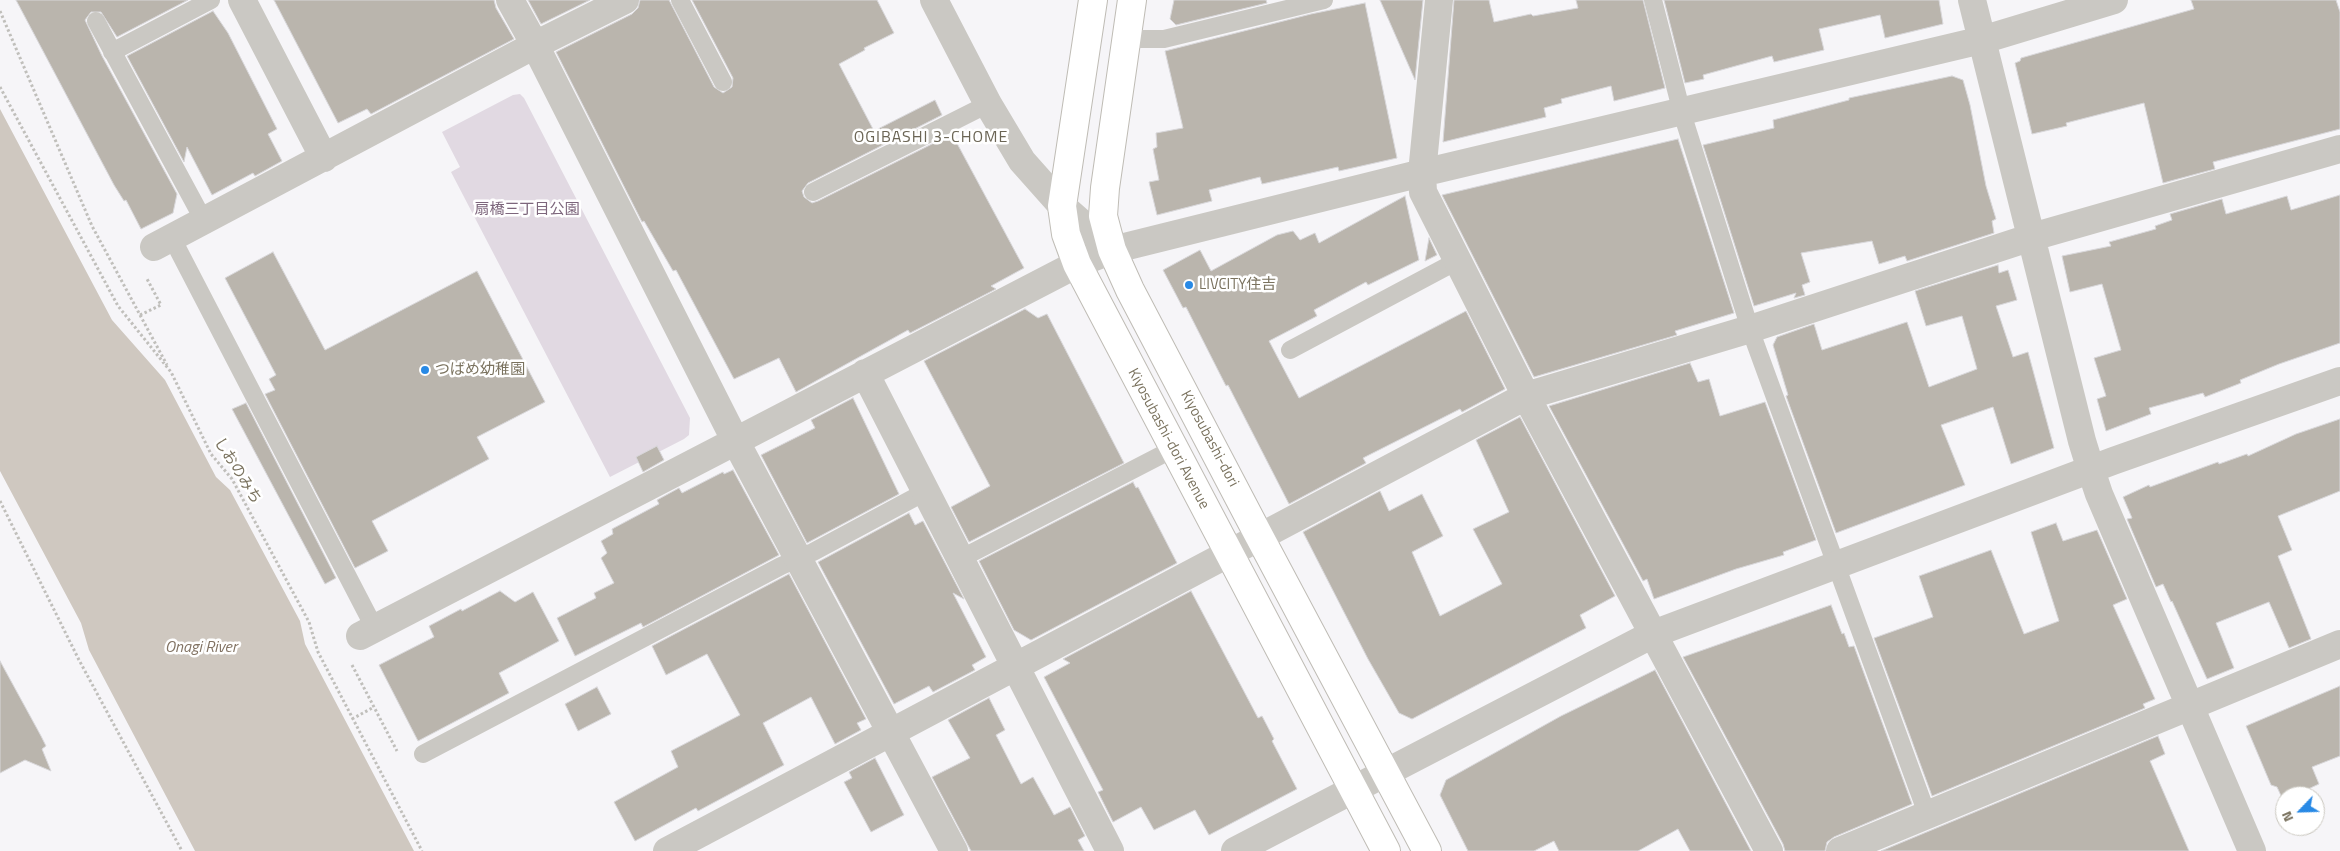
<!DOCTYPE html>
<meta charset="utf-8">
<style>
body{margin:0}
#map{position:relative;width:2340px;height:851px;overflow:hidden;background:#f6f5f8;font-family:"Titillium Web",sans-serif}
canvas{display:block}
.north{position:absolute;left:2275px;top:786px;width:50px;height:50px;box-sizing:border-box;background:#fff;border:1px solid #cac7bf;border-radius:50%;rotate:246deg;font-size:14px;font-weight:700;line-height:20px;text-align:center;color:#7a725e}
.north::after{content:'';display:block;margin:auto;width:18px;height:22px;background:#2889e5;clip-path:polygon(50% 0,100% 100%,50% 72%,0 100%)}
</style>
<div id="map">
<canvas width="2340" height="851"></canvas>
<div class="north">N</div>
</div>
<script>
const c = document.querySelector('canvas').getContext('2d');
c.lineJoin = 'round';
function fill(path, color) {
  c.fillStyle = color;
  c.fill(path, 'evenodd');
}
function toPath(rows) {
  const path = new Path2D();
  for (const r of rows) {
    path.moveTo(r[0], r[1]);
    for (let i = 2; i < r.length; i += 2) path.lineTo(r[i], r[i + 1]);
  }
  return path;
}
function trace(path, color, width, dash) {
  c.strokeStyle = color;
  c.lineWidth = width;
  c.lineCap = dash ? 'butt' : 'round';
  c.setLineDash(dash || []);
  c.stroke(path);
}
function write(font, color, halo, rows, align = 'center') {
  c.font = font + ' "Titillium Web","Noto Sans JP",sans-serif';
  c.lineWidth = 5;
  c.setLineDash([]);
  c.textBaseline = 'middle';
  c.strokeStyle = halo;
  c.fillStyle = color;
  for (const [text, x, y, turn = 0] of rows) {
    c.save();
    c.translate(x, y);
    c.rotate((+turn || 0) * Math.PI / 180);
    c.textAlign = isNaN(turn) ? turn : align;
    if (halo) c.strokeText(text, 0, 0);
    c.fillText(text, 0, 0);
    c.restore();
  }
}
const green = toPath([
 [520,94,524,98,690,418,689,435,684,439,610,477,451,172,460,167,442,132,513,95]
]);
const water = toPath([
 [0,109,112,320,165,380,216,477,230,490,300,621,305,644,414,851,195,851,89,650,81,623,0,471]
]);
const building = toPath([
 [16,0,188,0,117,37,101,12,91,12,85,20,102,56,177,194,173,213,141,229,126,200,124,201,114,185,16,0],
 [274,0,494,0,496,8,514,39,371,114,367,109,338,123,274,0],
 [528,0,590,0,541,24,528,0],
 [640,0,669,0,714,87,723,93,732,87,733,78,692,0,877,0,894,33,864,48,865,50,839,64,874,131,935,100,942,115,808,183,802,191,804,197,812,203,818,201,952,134,1024,268,991,286,996,289,910,333,908,330,796,392,779,358,734,379,676,270,673,271,644,221,642,222,556,52,632,14,638,8,640,0],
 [1174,0,1266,0,1267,3,1176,25,1170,19,1174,0],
 [1380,0,1423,0,1415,80,1380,0],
 [1454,0,1489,0,1494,22,1531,14,1533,16,1578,8,1576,0,1643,0,1665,88,1614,101,1611,86,1561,99,1562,103,1544,108,1546,117,1443,142,1454,0],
 [1664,0,1939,0,1943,24,1885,38,1880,15,1819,29,1824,50,1774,62,1772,56,1703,75,1704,79,1685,83,1664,0],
 [2191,0,2336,0,2340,12,2340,129,2213,162,2215,169,2163,183,2144,103,2066,123,2067,126,2032,134,2015,63,2020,61,2021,58,2194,9,2191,0],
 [1365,3,1397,158,1339,171,1338,167,1262,184,1260,177,1209,190,1212,201,1157,215,1149,182,1159,180,1153,149,1157,147,1156,133,1183,128,1165,51,1311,14,1365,3],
 [213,11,228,33,277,129,268,134,282,161,255,176,253,173,212,195,187,147,184,162,127,56,213,11],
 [1952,76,1963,80,1970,105,1986,186,1996,219,1992,221,1994,233,1907,261,1905,256,1879,264,1872,241,1801,253,1810,282,1802,285,1805,295,1794,298,1796,293,1754,306,1703,145,1774,128,1773,120,1849,100,1849,98,1952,76],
 [1678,139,1734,313,1675,331,1677,335,1534,377,1442,195,1678,139],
 [2340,195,2340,343,2279,364,2240,380,2241,383,2205,397,2203,393,2149,408,2151,414,2106,431,2097,399,2106,396,2094,358,2121,350,2102,284,2070,292,2062,256,2111,246,2109,242,2156,229,2155,226,2172,220,2170,214,2222,199,2226,214,2287,196,2291,210,2340,195],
 [1405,196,1419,260,1368,285,1366,282,1314,310,1317,316,1269,341,1299,398,1466,311,1505,389,1462,412,1460,409,1363,458,1366,463,1289,504,1228,385,1226,386,1186,307,1183,308,1163,270,1200,250,1211,271,1277,235,1293,231,1300,240,1315,233,1319,243,1405,196],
 [1429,238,1437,255,1425,261,1429,238],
 [273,252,325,350,477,271,545,402,477,437,489,459,372,521,388,551,355,568,265,394,275,390,269,379,276,375,225,278,273,252],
 [1998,265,1999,273,2008,270,2017,300,1996,306,2013,357,2028,352,2054,448,2011,464,1993,407,1941,425,1965,485,1836,533,1786,396,1788,395,1773,345,1777,337,1814,324,1822,350,1907,322,1929,387,1977,369,1962,316,1926,326,1915,291,1998,265],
 [1025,309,1038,318,1047,314,1124,463,969,542,951,507,990,486,924,361,1025,309],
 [1690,363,1698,382,1709,379,1720,416,1765,402,1816,540,1783,552,1784,555,1736,569,1654,599,1647,579,1643,581,1549,406,1690,363],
 [853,398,899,494,807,543,761,455,815,428,811,420,853,398],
 [246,403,336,578,325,584,232,409,246,403],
 [1520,417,1615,596,1580,615,1586,628,1412,719,1399,713,1368,659,1303,532,1380,491,1389,511,1422,494,1443,536,1412,552,1440,616,1502,584,1473,529,1509,512,1476,440,1520,417],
 [2340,419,2340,491,2278,516,2292,550,2278,556,2311,639,2289,648,2269,602,2216,623,2234,668,2207,679,2172,601,2171,602,2163,584,2156,587,2127,519,2132,518,2123,497,2149,485,2150,487,2218,462,2219,464,2247,454,2248,456,2296,434,2340,419],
 [657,446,664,460,643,472,636,457,657,446],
 [733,470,779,555,643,627,641,623,575,656,557,618,596,598,594,593,614,583,601,558,607,553,601,541,613,534,612,529,659,504,657,500,679,488,682,493,723,472,724,474,733,470],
 [1133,482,1136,488,1138,487,1177,563,1031,640,1014,630,979,561,1133,482],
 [909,513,915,525,923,521,964,599,953,593,986,657,972,665,975,670,933,692,929,686,894,704,818,562,909,513],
 [2056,523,2063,541,2097,530,2127,599,2113,605,2155,699,2143,704,2145,708,1932,796,1874,638,1933,617,1919,576,1991,550,2024,634,2059,621,2031,532,2056,523],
 [789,574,866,719,857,723,861,730,835,744,811,697,763,723,784,765,698,811,696,808,635,841,614,802,678,767,671,751,740,715,707,654,666,675,652,646,789,574],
 [500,591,515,602,533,592,559,641,499,673,509,693,418,741,379,665,434,637,429,626,461,609,462,611,500,591],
 [1191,591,1258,718,1262,716,1274,739,1272,741,1297,789,1209,835,1195,810,1154,830,1141,807,1113,822,1098,792,1103,790,1044,677,1070,663,1063,659,1191,591],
 [1831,605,1842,634,1844,633,1849,647,1854,646,1912,804,1834,837,1827,842,1825,851,1785,851,1783,844,1683,657,1831,605],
 [0,661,41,736,46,746,42,749,51,771,25,760,0,773,0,661],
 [1655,670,1751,851,1690,851,1678,829,1638,851,1559,851,1554,841,1534,851,1468,851,1440,795,1446,780,1561,716,1655,670],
 [2340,686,2340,756,2312,767,2319,784,2293,796,2285,796,2283,800,2277,787,2271,785,2246,726,2340,686],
 [597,687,611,714,578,731,565,704,597,687],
 [989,698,1005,730,996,735,1021,784,1033,777,1054,815,1070,807,1085,836,1078,840,1084,851,971,851,932,777,970,758,948,720,989,698],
 [2158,736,2165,754,2150,761,2189,851,1881,851,2158,736],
 [875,758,904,815,871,832,844,782,852,778,849,772,875,758]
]);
const path = toPath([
 [0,11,92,226,167,365],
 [0,87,118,306,171,372,211,454,232,479,309,622,318,652,422,851],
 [140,315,161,305,146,277],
 [0,501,79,660,182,851],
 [352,665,397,751],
 [352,719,374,707]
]);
const service = toPath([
 [680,0,723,82],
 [1653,0,1682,113,1750,329,1927,814],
 [96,21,204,221],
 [1126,39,1164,39,1324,0],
 [112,52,211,0],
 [813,192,988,104],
 [172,238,375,629],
 [1290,350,1457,261],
 [960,559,1173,449],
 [423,754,781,566,813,552,925,492]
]);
const minor = toPath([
 [242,0,324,158],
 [510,0,535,45,735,440,954,851],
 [1439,0,1422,173,1423,192,1526,396,1769,851],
 [1972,0,2082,441,2091,470,2099,494,2252,851],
 [154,247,535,45,625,0],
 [865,373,1110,851],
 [360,636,1077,264,1112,250,1422,173,1982,40,2114,0],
 [667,851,1526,396,1750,329,2032,237,2340,149],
 [1235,851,1653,634,2113,461,2340,381],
 [1840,851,2340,644]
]);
const tertiary = toPath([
 [934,0,988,104,1022,161,1062,206,1112,250]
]);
const secondary = toPath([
 [1093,0,1062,206,1066,234,1077,264,1386,851],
 [1132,0,1105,188,1103,216,1112,250,1130,290,1257,532,1427,851]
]);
const markers = [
 [1189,285,5,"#2889e5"],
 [425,370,5,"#2889e5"]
];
const parkNames = [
 ["扇橋三丁目公園",527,210]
];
const poiNames = [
 ["LIVCITY住吉",1199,285],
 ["つばめ幼稚園",435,370]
];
const streetNames = [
 ["Kiyosubashi-dori Avenue",1168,439,62],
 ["Kiyosubashi-dori",1209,439,62],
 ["しおのみち",237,471,58]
];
const neighbourhoodNames = [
 ["OGIBASHI 3-CHOME",931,138]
];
const waterNames = [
 ["Onagi River",201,648]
];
fill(green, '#e1d9e2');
fill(water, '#cfc8c0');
fill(building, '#bab5ad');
trace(building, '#d8d7da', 1);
trace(secondary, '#bfbcb5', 30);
trace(path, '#c0bfbb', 3, [2.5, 2.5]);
trace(service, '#cac8c3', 18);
trace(minor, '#cac8c3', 28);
trace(tertiary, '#cac8c3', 28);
trace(secondary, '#fff', 28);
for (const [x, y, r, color] of markers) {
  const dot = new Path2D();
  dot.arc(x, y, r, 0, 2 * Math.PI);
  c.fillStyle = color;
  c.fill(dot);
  trace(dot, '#fff', 2);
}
write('15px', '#7d667c', '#fff', parkNames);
write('15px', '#7a725e', '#fff', poiNames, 'left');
write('15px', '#7a725e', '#fff', streetNames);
c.letterSpacing = '1px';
write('16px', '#6b6555', '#fff', neighbourhoodNames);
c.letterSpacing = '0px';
write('italic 16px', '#827363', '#fff', waterNames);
</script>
